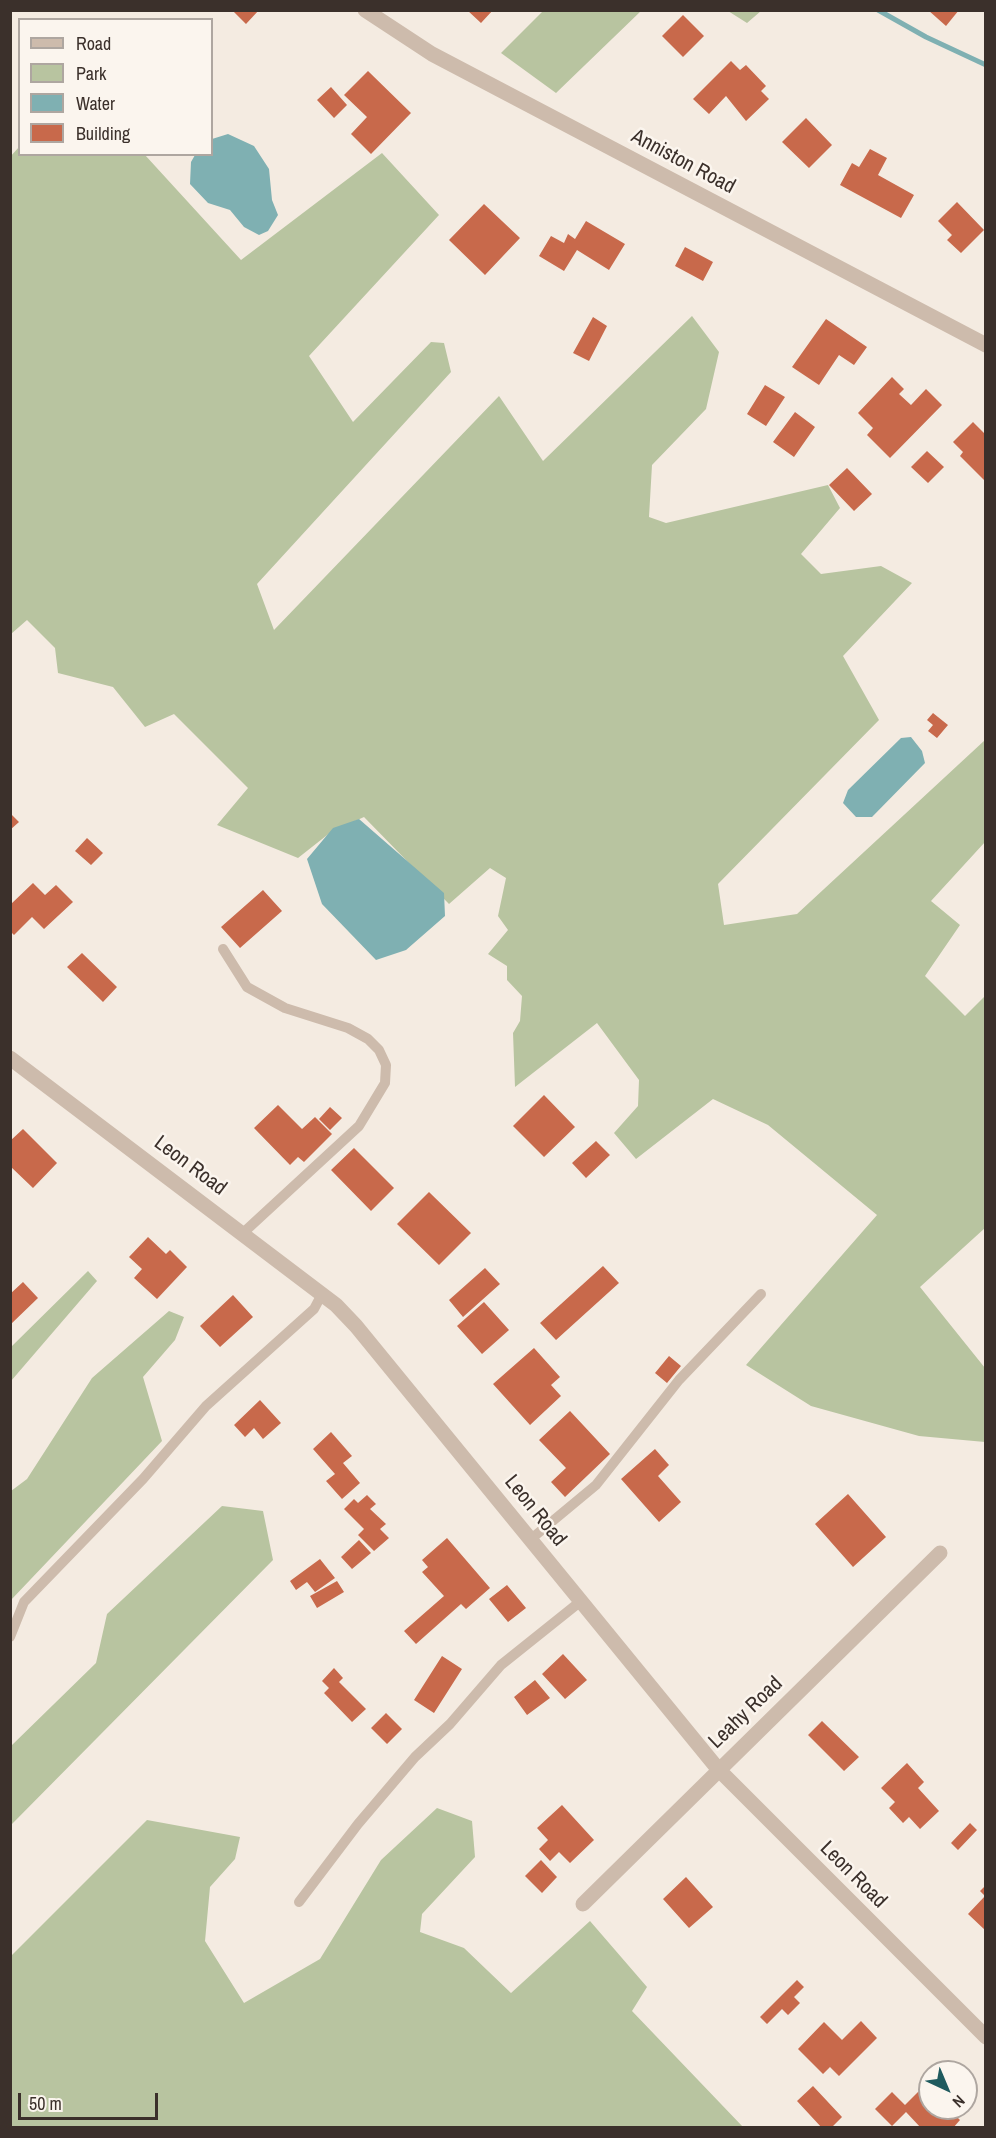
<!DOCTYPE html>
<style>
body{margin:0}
#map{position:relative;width:996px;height:2138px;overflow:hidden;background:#f4ebe1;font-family:"Archivo Narrow",sans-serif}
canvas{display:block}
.frame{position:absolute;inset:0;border:12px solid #3b302b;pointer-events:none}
.legend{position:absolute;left:18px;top:18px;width:195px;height:138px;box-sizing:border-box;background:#fbf5ee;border:2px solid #aea6a0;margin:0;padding:8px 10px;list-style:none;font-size:18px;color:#3b302b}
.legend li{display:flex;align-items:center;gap:12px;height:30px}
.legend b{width:30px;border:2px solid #aea6a0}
.north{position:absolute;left:918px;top:2060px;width:60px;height:60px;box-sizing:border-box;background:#fbf5ee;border:2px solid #aea6a0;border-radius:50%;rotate:136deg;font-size:16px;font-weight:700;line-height:24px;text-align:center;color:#3b302b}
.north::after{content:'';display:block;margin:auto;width:21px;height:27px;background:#1f5a5e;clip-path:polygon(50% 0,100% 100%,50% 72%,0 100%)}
.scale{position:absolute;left:18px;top:2093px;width:140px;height:27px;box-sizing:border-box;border:3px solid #3b302b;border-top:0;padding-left:8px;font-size:18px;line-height:21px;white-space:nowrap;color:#3b302b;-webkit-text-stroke:4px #fbf5ee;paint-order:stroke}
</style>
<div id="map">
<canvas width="996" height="2138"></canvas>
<div class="frame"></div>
<ul class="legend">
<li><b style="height:8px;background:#cdbbac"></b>Road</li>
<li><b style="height:16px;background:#b8c4a0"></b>Park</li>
<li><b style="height:16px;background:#7fb0b2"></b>Water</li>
<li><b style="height:16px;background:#c8694b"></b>Building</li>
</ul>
<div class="north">N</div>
<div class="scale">50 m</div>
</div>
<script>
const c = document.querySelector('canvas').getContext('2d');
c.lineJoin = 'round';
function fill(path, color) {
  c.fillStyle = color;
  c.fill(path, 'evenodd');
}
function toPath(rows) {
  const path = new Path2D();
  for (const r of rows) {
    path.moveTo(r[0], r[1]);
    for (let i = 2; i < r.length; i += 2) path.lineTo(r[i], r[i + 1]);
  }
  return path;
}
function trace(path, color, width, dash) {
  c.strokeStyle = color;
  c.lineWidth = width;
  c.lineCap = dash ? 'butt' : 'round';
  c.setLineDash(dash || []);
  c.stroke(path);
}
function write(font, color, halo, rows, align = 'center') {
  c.font = font + ' "Archivo Narrow",sans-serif';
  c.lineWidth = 5;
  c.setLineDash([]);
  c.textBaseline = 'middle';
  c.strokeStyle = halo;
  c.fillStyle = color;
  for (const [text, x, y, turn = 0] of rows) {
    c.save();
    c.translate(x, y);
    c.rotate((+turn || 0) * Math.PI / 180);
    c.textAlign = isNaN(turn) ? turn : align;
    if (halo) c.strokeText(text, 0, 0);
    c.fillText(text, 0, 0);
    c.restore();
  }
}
const green = toPath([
 [543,11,543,10,641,11,556,93,501,53],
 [728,11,761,11,747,23],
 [19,147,20,154,145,155,241,260,382,153,439,215,309,356,353,422,431,342,444,343,451,372,257,584,274,630,499,396,543,461,692,316,719,352,706,409,652,465,649,517,666,523,828,485,840,508,801,554,821,574,881,566,912,583,843,656,879,720,718,884,724,925,797,914,985,740,985,842,931,901,960,925,925,976,965,1016,985,996,985,1228,920,1287,985,1368,985,1442,919,1436,811,1406,746,1365,877,1215,768,1125,713,1099,636,1159,614,1133,638,1106,639,1080,597,1023,515,1087,513,1033,520,1021,522,996,507,980,507,966,488,954,508,930,498,916,506,878,490,868,449,904,364,817,331,832,298,858,217,825,248,788,174,714,145,727,113,687,58,673,55,648,27,620,11,634,10,157],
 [88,1271,97,1281,11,1381,11,1347],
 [169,1311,184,1317,175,1340,143,1377,162,1441,11,1600,11,1491,27,1479,92,1378],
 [222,1506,263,1511,273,1560,11,1825,11,1746,96,1663,107,1614],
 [437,1808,472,1821,475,1857,422,1914,420,1932,464,1948,511,1993,590,1921,647,1987,632,2011,743,2127,11,2127,11,1956,147,1820,240,1837,235,1859,210,1887,205,1941,244,2003,320,1959,381,1860]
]);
const water = toPath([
 [228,134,254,146,269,169,272,200,278,215,268,231,259,235,244,227,230,210,208,203,190,184,191,162,195,155,212,154,212,139],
 [911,737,922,751,925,763,872,817,856,817,843,803,848,790,901,738],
 [359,819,444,893,445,916,406,950,376,960,322,904,307,859,333,828]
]);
const stream = toPath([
 [878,10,926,37,986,65]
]);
const building = toPath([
 [232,10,259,10,246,24],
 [467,10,493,10,481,23],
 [928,10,959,10,946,26],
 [683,15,704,36,683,57,662,36],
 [731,61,740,70,746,65,766,86,761,91,769,99,746,121,726,96,709,114,693,99],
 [368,71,411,113,371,154,351,134,367,117,344,95],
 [331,87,347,105,334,118,317,100],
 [806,118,832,145,809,168,782,142],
 [870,149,887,158,878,175,914,195,901,218,840,185,852,163,859,167],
 [957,202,984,230,961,253,947,240,952,235,938,221],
 [484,204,520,238,485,275,449,240],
 [586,221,625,244,609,270,577,250,564,271,539,256,551,236,564,243,568,234,575,239],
 [685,247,713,262,703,281,675,266],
 [593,317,607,326,589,361,573,353],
 [826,319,867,347,854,365,839,355,819,385,792,367],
 [892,377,904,389,899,394,911,405,926,389,942,405,890,458,867,435,873,428,858,413],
 [765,385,785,397,766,426,747,414],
 [795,412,815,427,794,457,773,442],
 [973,422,986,435,986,482,960,456,963,452,953,442],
 [927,451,944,467,928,483,911,467],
 [847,468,872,494,854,511,829,485],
 [933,713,948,725,937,738,928,731,933,725,927,720],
 [10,813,19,822,10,830],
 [87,838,103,853,91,865,75,851],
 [33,883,45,895,56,885,73,902,44,929,32,917,14,935,10,931,10,905],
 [263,890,282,911,240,948,221,927],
 [82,953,117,987,103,1002,67,967],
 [544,1095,575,1127,544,1157,513,1126],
 [278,1105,302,1129,315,1117,332,1134,304,1162,298,1157,290,1165,254,1128],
 [330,1107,342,1118,330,1130,319,1119],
 [23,1129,57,1163,33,1188,10,1166,10,1141],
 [596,1141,610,1155,586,1178,572,1163],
 [354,1148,394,1188,371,1211,331,1170],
 [429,1192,471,1233,439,1265,397,1224],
 [148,1237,166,1254,170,1250,187,1267,157,1299,134,1278,142,1269,129,1257],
 [603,1266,619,1283,556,1340,540,1323],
 [485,1268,500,1284,463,1317,449,1300],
 [23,1282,38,1298,10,1325,10,1294],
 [233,1295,253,1317,220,1347,200,1326],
 [484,1302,509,1330,482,1354,457,1326],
 [534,1348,560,1377,551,1385,561,1396,530,1425,493,1384],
 [669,1356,681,1366,667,1383,655,1373],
 [260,1400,281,1423,263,1439,254,1428,245,1437,234,1425],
 [570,1411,610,1454,565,1497,551,1482,566,1468,539,1440],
 [331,1432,352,1456,343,1463,360,1483,342,1499,326,1481,335,1474,313,1449],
 [655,1449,669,1465,658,1476,681,1502,659,1522,621,1479],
 [848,1494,886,1537,853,1567,815,1524],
 [367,1495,376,1504,370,1509,386,1524,380,1529,389,1538,374,1551,358,1535,364,1529,344,1509,354,1499,358,1503],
 [447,1538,490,1588,466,1609,461,1604,416,1644,404,1631,444,1596,422,1572,428,1567,422,1560],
 [359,1540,371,1553,352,1569,341,1557],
 [320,1559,335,1578,315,1592,307,1582,296,1590,290,1581],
 [337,1581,344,1592,317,1608,310,1596],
 [507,1585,526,1608,508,1622,489,1599],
 [563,1654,587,1680,565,1699,542,1674],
 [442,1656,462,1669,434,1713,414,1700],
 [334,1668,343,1678,339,1682,366,1709,352,1722,324,1693,329,1688,322,1681],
 [535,1680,550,1698,527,1715,514,1697],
 [386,1713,402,1729,387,1744,371,1728],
 [822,1721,859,1757,844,1771,808,1735],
 [907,1763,924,1782,918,1788,939,1811,920,1829,909,1817,903,1823,889,1808,895,1802,881,1788],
 [562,1805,594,1840,570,1863,559,1852,550,1861,539,1849,548,1840,537,1828],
 [970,1823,977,1830,958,1850,951,1843],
 [541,1860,557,1877,542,1893,525,1876],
 [686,1877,713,1907,689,1928,663,1899],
 [986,1885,986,1931,968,1914,985,1896,980,1891],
 [797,1980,804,1987,794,1997,800,2003,788,2015,782,2009,767,2024,760,2017],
 [861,2021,877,2038,839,2076,830,2067,823,2074,798,2049,824,2022,842,2040],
 [925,2085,930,2090,930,2108,948,2108,960,2120,953,2128,921,2128,906,2112,892,2126,875,2109,892,2092,905,2105],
 [813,2086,842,2117,831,2128,822,2128,797,2101]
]);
const service = toPath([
 [223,949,247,987,285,1008,348,1028,368,1039,379,1050,386,1065,385,1083,359,1126,243,1233],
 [531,1539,596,1485,679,1380,761,1294],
 [10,1637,24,1602,143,1479,206,1406,314,1309,322,1294],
 [299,1902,358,1824,415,1757,450,1724,501,1665,581,1601]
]);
const minor = toPath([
 [10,1058,336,1305,356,1326,718,1769,986,2037],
 [583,1904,940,1553]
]);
const tertiary = toPath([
 [365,10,432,54,986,345]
]);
const streetNames = [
 ["Anniston Road",683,162,28],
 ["Leon Road",190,1166,37],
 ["Leon Road",535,1511,51],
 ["Leahy Road",746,1713,-44],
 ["Leon Road",853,1875,45]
];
fill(green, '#b8c4a0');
fill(water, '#7fb0b2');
trace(stream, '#7fb0b2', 5);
fill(building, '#c8694b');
trace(service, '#cdbbac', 10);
trace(minor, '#cdbbac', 15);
trace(tertiary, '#cdbbac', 15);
write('21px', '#3b302b', '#fbf5ee', streetNames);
</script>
